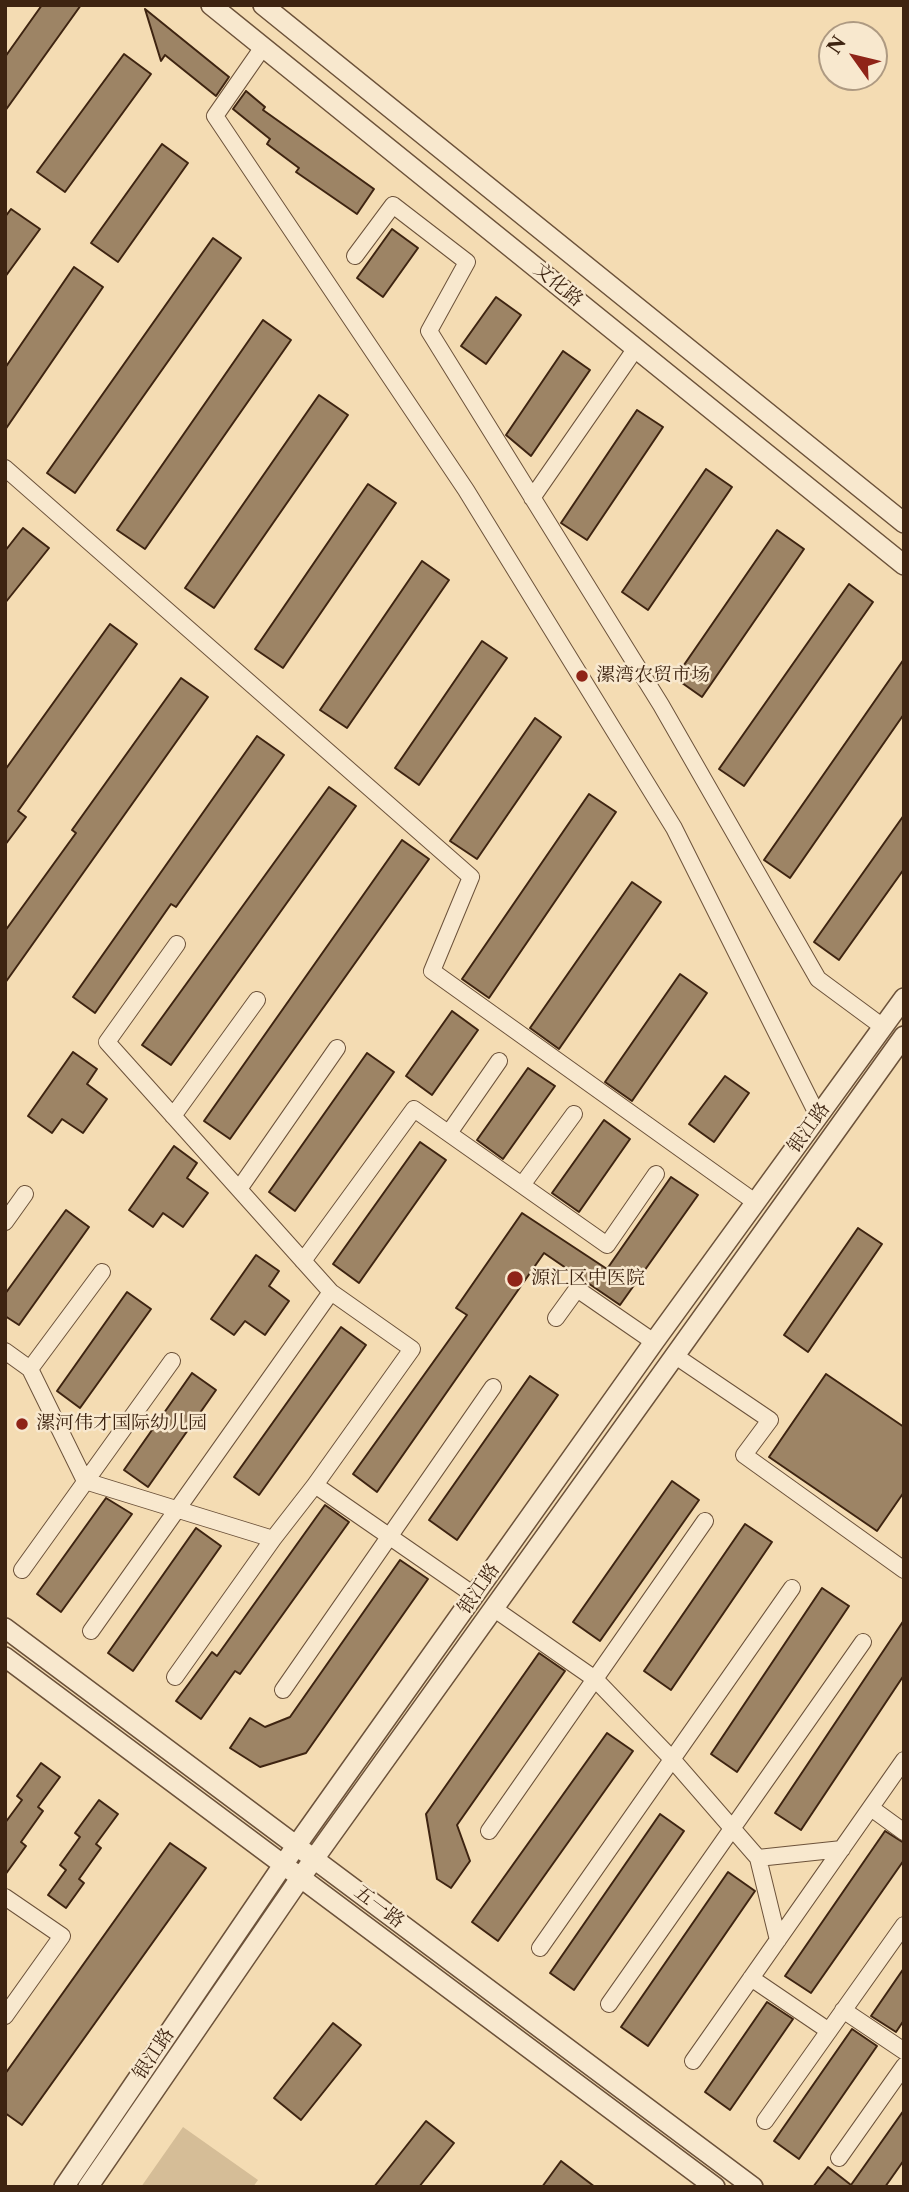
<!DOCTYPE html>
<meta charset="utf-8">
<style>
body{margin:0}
#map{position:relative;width:909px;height:2192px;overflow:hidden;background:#f4dcb3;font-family:"Libre Caslon Text",serif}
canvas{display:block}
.frame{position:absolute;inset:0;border:7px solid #3e2411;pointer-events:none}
.north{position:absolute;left:818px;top:21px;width:70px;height:70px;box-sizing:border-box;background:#f8e8ce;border:2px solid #ae9a82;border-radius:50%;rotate:304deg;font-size:19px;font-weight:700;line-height:28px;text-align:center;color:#3e2411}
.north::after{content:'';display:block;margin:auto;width:24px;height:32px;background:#8f2418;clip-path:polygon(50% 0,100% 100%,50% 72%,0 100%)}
</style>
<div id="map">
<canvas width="909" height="2192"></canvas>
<div class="frame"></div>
<div class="north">N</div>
</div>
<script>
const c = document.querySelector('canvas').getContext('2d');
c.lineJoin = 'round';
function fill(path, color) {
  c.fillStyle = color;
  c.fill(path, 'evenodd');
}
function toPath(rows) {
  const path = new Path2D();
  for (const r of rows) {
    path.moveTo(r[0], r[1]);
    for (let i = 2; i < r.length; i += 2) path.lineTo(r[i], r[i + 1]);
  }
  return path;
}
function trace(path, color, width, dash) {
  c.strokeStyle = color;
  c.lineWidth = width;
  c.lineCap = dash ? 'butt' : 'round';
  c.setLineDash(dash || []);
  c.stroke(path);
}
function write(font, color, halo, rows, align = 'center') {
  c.font = font + ' "Libre Caslon Text","Noto Serif SC",serif';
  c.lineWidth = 5;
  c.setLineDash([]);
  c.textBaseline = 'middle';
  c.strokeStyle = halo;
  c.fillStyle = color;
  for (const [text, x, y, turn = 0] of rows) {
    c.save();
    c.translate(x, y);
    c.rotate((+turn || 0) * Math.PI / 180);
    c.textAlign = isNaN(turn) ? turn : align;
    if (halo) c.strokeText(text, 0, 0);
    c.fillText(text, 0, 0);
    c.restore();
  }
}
const green = toPath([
 [183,2127,258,2180,253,2187,141,2187]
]);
const building = toPath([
 [42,5,81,5,5,111,5,57,42,5],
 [145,9,229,77,216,96,165,55,161,61,145,9],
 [124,54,151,74,65,192,37,172,124,54],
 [246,91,265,107,263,110,374,189,357,214,296,172,299,168,267,144,270,139,233,109,246,91],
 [162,144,188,163,118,262,91,243,162,144],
 [11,209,40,229,5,277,5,217,11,209],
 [392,229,418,248,383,297,357,278,392,229],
 [213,238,241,258,75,493,47,473,213,238],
 [74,267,103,287,5,430,5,368,74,267],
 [496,297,521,315,486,364,461,346,496,297],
 [263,320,291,340,145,549,117,530,263,320],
 [563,351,590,370,531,456,506,435,563,351],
 [319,395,348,415,214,608,185,588,319,395],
 [637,410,663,427,587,540,561,523,637,410],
 [706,469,732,487,648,610,622,592,706,469],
 [368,484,396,503,283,668,255,649,368,484],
 [23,528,49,548,5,603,5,551,23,528],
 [777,530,804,549,702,697,675,678,777,530],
 [422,561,449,580,347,728,320,710,422,561],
 [849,584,873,602,744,786,719,769,849,584],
 [110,624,137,644,18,811,26,817,5,845,5,770,110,624],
 [482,641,507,658,419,785,395,768,482,641],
 [904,659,904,714,790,878,764,860,904,659],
 [181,678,208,697,5,983,5,931,76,833,72,830,181,678],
 [535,718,561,737,477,859,450,841,535,718],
 [257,736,284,755,176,907,171,904,95,1013,73,997,257,736],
 [329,787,356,806,171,1065,142,1045,329,787],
 [589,794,616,812,489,998,462,979,589,794],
 [904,815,904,869,839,960,814,942,904,815],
 [402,840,429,859,230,1139,204,1121,402,840],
 [632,882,661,902,559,1049,530,1028,632,882],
 [680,974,707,993,632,1101,605,1082,680,974],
 [452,1011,478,1030,432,1095,406,1076,452,1011],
 [73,1052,97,1069,87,1084,107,1099,83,1133,62,1119,52,1133,28,1116,73,1052],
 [367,1053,394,1072,295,1211,269,1192,367,1053],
 [528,1068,555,1086,503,1159,477,1140,528,1068],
 [725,1076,749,1093,714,1142,689,1124,725,1076],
 [604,1120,630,1139,579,1212,552,1193,604,1120],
 [420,1142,446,1160,359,1283,333,1264,420,1142],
 [174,1146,197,1163,187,1178,208,1193,183,1227,163,1213,153,1227,129,1210,174,1146],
 [671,1177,698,1195,620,1305,544,1253,377,1492,353,1474,467,1315,456,1308,522,1213,607,1269,671,1177],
 [66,1210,89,1227,19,1325,5,1316,5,1294,66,1210],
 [858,1228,882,1244,808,1352,784,1335,858,1228],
 [256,1255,279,1271,269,1286,289,1301,265,1335,245,1321,234,1335,211,1319,256,1255],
 [127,1292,151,1309,80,1408,57,1391,127,1292],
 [341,1327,366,1345,259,1495,234,1477,341,1327],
 [192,1373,216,1390,148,1487,124,1470,192,1373],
 [826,1374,904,1427,904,1492,877,1531,769,1457,826,1374],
 [530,1376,558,1395,457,1540,429,1520,530,1376],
 [672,1481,699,1500,600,1641,573,1622,672,1481],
 [106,1498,132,1514,61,1612,37,1594,106,1498],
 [325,1505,349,1522,240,1674,235,1671,201,1719,176,1701,212,1652,217,1656,325,1505],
 [745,1524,772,1542,671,1690,644,1671,745,1524],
 [196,1528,221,1546,133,1671,108,1653,196,1528],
 [400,1560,428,1579,306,1753,260,1767,230,1748,250,1718,265,1727,290,1717,400,1560],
 [822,1588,849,1606,737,1772,711,1754,822,1588],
 [904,1620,904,1675,801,1830,775,1813,904,1620],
 [539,1653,565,1671,457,1825,470,1861,451,1888,437,1879,426,1814,539,1653],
 [607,1733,633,1751,498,1941,472,1922,607,1733],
 [41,1763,60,1777,38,1807,43,1811,21,1842,26,1846,5,1875,5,1823,22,1800,17,1796,41,1763],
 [99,1800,118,1814,96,1844,101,1848,79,1879,84,1883,66,1908,48,1895,66,1870,60,1865,80,1837,75,1833,99,1800],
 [660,1814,684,1831,574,1990,550,1973,660,1814],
 [885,1831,904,1843,904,1860,811,1993,785,1976,885,1831],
 [170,1843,206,1868,22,2125,5,2113,5,2074,170,1843],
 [728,1872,755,1891,648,2046,621,2027,728,1872],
 [904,1968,904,2020,896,2032,871,2016,904,1968],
 [767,2002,793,2019,730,2110,705,2092,767,2002],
 [333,2023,361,2045,301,2120,274,2098,333,2023],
 [852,2029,877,2046,799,2159,774,2141,852,2029],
 [904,2110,904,2160,885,2187,813,2187,828,2167,851,2185,904,2110],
 [426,2121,454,2143,419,2187,374,2187,426,2121],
 [561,2161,595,2187,542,2187,561,2161]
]);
const minor = toPath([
 [263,47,215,116,466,490,674,828,818,1116],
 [355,256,393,205,467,262,429,331,661,705,818,979,883,1027],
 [5,468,471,877,432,971,755,1202],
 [532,498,636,348],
 [177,944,107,1042,331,1292,412,1349,315,1485],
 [173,1116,257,1000],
 [449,1133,499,1061],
 [522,1185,574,1114],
 [239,1189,337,1048],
 [5,1222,25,1194],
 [303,1261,414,1109,607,1245,656,1174],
 [556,1318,577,1289,654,1342],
 [5,1351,30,1369,85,1481,273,1539,315,1485,474,1595],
 [674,1355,770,1420,744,1455,904,1570],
 [30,1369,102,1272],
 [22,1570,172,1361],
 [493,1608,595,1679,672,1759,758,1858,842,1849],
 [91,1631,331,1292],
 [175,1677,273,1539],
 [283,1690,493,1387],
 [871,1808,904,1832],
 [489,1831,705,1521],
 [758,1858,778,1940],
 [5,1897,62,1936,5,2016],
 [540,1948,792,1588],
 [751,1978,829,2031],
 [609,2004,863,1642],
 [843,2010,904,2051],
 [693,2061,904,1760],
 [765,2121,904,1925],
 [839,2158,904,2066]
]);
const tertiary = toPath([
 [211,5,904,565],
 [263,5,904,523],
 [5,1628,753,2187],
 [5,1657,715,2187],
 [64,2187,296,1846,654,1342,904,998],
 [88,2187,301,1877,904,1036]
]);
const markers = [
 [582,676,7,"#8f2418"],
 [515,1279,9,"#8f2418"],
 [22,1424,7,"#8f2418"]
];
const streetNames = [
 ["文化路",558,285,39],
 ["银江路",809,1128,-54],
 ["银江路",479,1589,-55],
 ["五一路",379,1907,37],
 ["银江路",154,2054,-56]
];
const poiNames = [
 ["漯湾农贸市场",596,676],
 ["源汇区中医院",531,1279],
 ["漯河伟才国际幼儿园",36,1424]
];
fill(green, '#d5bd97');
fill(building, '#9d8465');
trace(building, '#3e2411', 2);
trace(minor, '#6c523a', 18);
trace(tertiary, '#6c523a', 22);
trace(minor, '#f8e8ce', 16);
trace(tertiary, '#f8e8ce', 19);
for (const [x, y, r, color] of markers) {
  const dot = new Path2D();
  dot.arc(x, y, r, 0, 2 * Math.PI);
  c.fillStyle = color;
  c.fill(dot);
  trace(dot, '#f8e8ce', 2.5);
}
write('19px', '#3e2411', '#f8e8ce', streetNames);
write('19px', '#3e2411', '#f8e8ce', poiNames, 'left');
</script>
